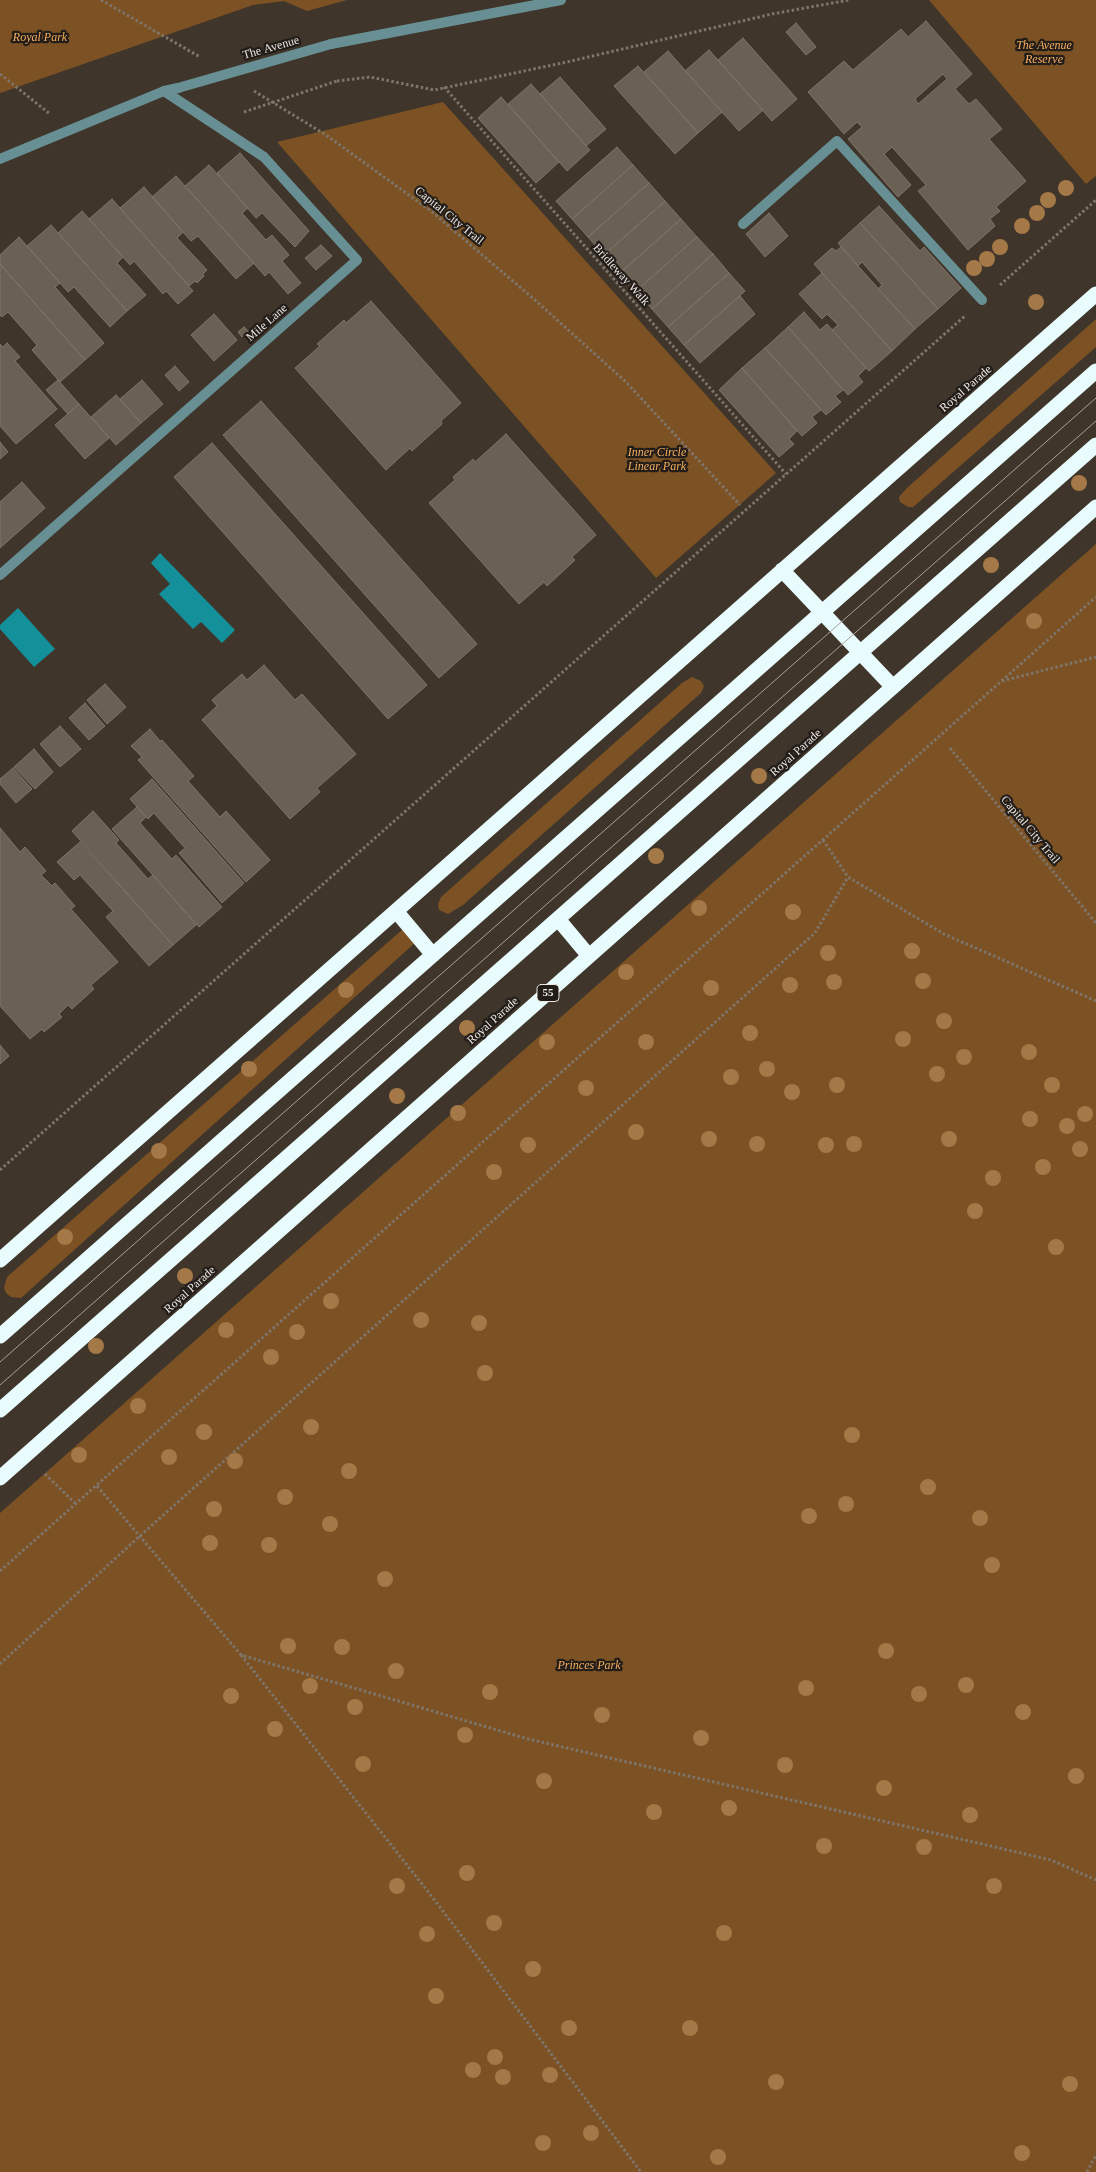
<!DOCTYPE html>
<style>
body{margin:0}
canvas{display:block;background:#3f352a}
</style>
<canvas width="1096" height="2172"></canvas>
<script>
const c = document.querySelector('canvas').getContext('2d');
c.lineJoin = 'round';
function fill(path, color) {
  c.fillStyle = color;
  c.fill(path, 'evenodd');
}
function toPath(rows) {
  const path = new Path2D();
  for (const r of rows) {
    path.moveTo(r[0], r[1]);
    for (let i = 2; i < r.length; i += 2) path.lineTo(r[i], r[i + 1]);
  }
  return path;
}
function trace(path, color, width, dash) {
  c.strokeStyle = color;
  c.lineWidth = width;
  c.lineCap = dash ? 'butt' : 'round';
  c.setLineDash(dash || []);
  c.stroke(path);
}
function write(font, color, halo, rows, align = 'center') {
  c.font = font + ' Georgia,serif';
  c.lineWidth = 4.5;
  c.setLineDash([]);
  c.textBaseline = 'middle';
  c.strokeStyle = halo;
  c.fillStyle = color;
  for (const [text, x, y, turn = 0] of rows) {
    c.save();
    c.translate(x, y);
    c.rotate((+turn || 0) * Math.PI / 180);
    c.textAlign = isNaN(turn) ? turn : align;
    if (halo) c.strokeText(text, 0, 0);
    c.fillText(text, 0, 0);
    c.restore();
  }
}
const green = toPath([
 [0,0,347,0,307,11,284,1,253,5,0,93],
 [929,0,1096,0,1096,176,1086,184],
 [443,102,776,473,656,578,277,142],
 [1096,319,1096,347,920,501,913,507,908,507,900,502,899,497,907,488],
 [1096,544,1096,2172,0,2172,0,1513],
 [692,677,701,681,704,686,701,693,463,905,448,914,439,910,438,904,441,897,682,683],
 [403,929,417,941,21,1298,11,1297,6,1293,4,1288,7,1277]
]);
const water = toPath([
 [160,553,235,630,222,643,201,622,193,629,159,594,170,584,151,563],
 [18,608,55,649,34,667,0,629,0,625]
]);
const building = toPath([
 [926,21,972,74,955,89,969,104,976,99,1002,129,989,139,1026,181,996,207,1000,211,990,219,995,226,968,250,918,191,926,185,892,147,884,154,911,185,898,197,848,139,862,127,857,122,844,134,808,92,844,61,853,70,901,29,908,37,926,21],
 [943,74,947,79,918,104,915,99,943,74],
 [796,23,816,47,806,55,786,32,796,23],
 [743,38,797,99,772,121,718,60,743,38],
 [709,50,763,110,739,131,685,71,709,50],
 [668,51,722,112,698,133,644,72,668,51],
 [638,66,698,133,675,154,614,86,638,66],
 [560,77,606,129,586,146,540,94,560,77],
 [531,84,590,150,567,171,508,104,531,84],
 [501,97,559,162,536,183,478,118,501,97],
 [617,147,633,165,572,219,556,201,617,147],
 [240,153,309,231,295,247,262,213,256,218,217,173,240,153],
 [209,165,248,208,242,213,266,240,272,235,289,255,282,261,301,283,288,294,269,272,265,276,185,186,209,165],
 [633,165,649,183,588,237,572,219,633,165],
 [176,176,254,263,236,279,198,236,191,241,152,197,176,176],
 [649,183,665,201,604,255,588,237,649,183],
 [144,187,183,232,177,238,207,270,203,274,204,276,197,283,195,281,189,286,120,208,144,187],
 [112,199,193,291,178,304,166,291,163,294,134,261,130,265,89,219,112,199],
 [665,201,681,219,620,273,604,255,665,201],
 [879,206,920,251,924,247,961,288,938,309,860,223,879,206],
 [82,211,123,257,117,263,146,295,127,311,58,233,82,211],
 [769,213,788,236,765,257,746,234,769,213],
 [681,219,697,237,636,291,620,273,681,219],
 [860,223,938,309,915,329,878,289,882,285,862,262,858,266,838,243,860,223],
 [51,225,127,311,110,327,74,287,68,292,27,246,51,225],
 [19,237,60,283,55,287,104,343,85,360,0,264,0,255,19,237],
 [697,237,713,254,652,309,636,291,697,237],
 [321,245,332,256,316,270,305,258,321,245],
 [841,247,915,329,892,351,814,264,832,248,836,251,841,247],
 [713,254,729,273,668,327,652,309,713,254],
 [0,264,85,360,60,382,32,350,37,345,8,312,2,317,0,315,0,264],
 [729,273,745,291,684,345,668,327,729,273],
 [822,273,892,351,869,371,832,330,838,325,827,314,822,319,799,294,822,273],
 [740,296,755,314,700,363,684,345,740,296],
 [371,301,461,403,441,421,442,424,412,451,410,448,386,470,295,368,320,346,317,344,344,320,346,323,371,301],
 [804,312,820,330,827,324,866,368,858,376,863,382,848,395,788,327,804,312],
 [214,314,237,340,214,361,191,335,214,314],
 [244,327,248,331,242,337,238,332,244,327],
 [788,327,843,390,835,396,841,402,826,415,765,348,788,327],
 [7,343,20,357,15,361,57,409,16,444,0,426,0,344,3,347,7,343],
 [765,348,821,410,812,417,817,423,802,436,742,368,765,348],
 [175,366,189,382,179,391,165,375,175,366],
 [742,368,797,431,789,439,794,444,779,457,719,390,742,368],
 [58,380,79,404,68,414,46,390,58,380],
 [142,380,163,404,141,423,120,399,142,380],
 [116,395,141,423,116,445,91,417,116,395],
 [261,401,477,644,439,678,223,435,261,401],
 [79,404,109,438,85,459,55,425,79,404],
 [506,434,596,535,572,557,575,560,547,586,544,582,519,604,429,503,455,480,453,477,473,459,475,462,506,434],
 [0,442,8,452,0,459,0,442],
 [212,443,427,685,388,719,174,477,212,443],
 [22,482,45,508,0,548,0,502,22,482],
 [264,665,295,700,302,694,356,754,317,788,320,792,290,819,202,720,217,706,212,700,242,674,247,680,264,665],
 [105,684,126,707,107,724,87,700,105,684],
 [85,703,105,726,89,740,69,718,85,703],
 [60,726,81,749,60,767,40,744,60,726],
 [150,729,160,741,162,740,194,776,188,781,220,817,226,811,270,860,246,882,138,760,142,757,131,746,150,729],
 [34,749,53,772,35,789,14,767,34,749],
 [13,768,32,789,16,803,0,784,0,779,13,768],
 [152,779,244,883,222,903,179,853,185,848,154,813,148,819,130,799,152,779],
 [137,807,146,817,140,823,172,859,176,855,222,907,199,927,112,829,137,807],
 [93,811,119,840,116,843,148,879,153,875,196,925,173,945,72,831,93,811],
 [0,828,20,852,25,847,46,871,41,875,52,886,55,883,75,906,71,909,118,962,91,985,94,989,72,1009,68,1005,59,1014,62,1017,44,1032,42,1029,30,1039,0,1006,0,828],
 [80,842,173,945,149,966,106,917,113,911,80,875,74,880,57,862,80,842],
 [0,1045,9,1056,0,1064,0,1045]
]);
const path = toPath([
 [101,0,200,57],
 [0,74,50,114],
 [337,81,370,77,434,90,567,62,772,14,849,0],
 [444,87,786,474],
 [254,91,326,135,431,211,535,300,626,382,740,505],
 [1000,285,1096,200],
 [1002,681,1096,657],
 [950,748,1096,923],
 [823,840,848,877,944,934,1096,1001],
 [0,1170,966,315],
 [45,1474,76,1504],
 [97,1486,241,1655,528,1739,1051,1860,1096,1880],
 [0,1571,1096,597],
 [241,1655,433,1898,641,2172],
 [0,1664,141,1535,815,933,848,877],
 [1087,2172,1096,2155]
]);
const lane = toPath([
 [743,224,837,141,982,300],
 [0,575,357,260,264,157,164,91]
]);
const street = toPath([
 [331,44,561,0],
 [0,159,164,91,178,88]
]);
const highway = toPath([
 [782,570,893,687],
 [396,911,433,955],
 [558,919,589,956],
 [0,1260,1096,294],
 [0,1336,1096,371],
 [0,1410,1096,445],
 [0,1478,1096,507]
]);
const tram = toPath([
 [0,1362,1096,398],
 [0,1385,1096,421]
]);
const pathBridge = toPath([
 [244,112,337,81]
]);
const streetBridge = toPath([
 [178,88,331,44]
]);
const trees = [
 [1066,188],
 [1048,200],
 [1037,213],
 [1022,226],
 [1000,247],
 [987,259],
 [974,268],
 [1036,302],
 [1079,483],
 [991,565],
 [1034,621],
 [759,776],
 [656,856],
 [699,908],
 [793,912],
 [912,951],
 [828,953],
 [626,972],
 [923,981],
 [834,982],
 [790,985],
 [711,988],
 [346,990],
 [944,1021],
 [467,1028],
 [750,1033],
 [903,1039],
 [547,1042],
 [646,1042],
 [1029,1052],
 [964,1057],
 [249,1069],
 [767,1069],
 [937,1074],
 [731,1077],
 [837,1085],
 [1052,1085],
 [586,1088],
 [792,1092],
 [397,1096],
 [458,1113],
 [1085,1114],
 [1030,1119],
 [1067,1126],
 [636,1132],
 [709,1139],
 [949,1139],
 [757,1144],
 [854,1144],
 [528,1145],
 [826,1145],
 [1080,1149],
 [159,1151],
 [1043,1167],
 [494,1172],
 [993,1178],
 [975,1211],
 [65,1237],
 [1056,1247],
 [185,1276],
 [331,1301],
 [421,1320],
 [479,1323],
 [226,1330],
 [297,1332],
 [96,1346],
 [271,1357],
 [485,1373],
 [138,1406],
 [311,1427],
 [204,1432],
 [852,1435],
 [79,1455],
 [169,1457],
 [235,1461],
 [349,1471],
 [928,1487],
 [285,1497],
 [846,1504],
 [214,1509],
 [809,1516],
 [980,1518],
 [330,1524],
 [210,1543],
 [269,1545],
 [992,1565],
 [385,1579],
 [288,1646],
 [342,1647],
 [886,1651],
 [396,1671],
 [966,1685],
 [310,1686],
 [806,1688],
 [490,1692],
 [919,1694],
 [231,1696],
 [355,1707],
 [1023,1712],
 [602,1715],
 [275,1729],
 [465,1735],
 [701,1738],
 [363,1764],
 [785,1765],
 [1076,1776],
 [544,1781],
 [884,1788],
 [729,1808],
 [654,1812],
 [970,1815],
 [824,1846],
 [924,1847],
 [467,1873],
 [397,1886],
 [994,1886],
 [494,1923],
 [724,1933],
 [427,1934],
 [533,1969],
 [436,1996],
 [569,2028],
 [690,2028],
 [495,2057],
 [473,2070],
 [550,2075],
 [503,2077],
 [776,2082],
 [1070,2084],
 [591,2133],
 [543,2143],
 [1022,2153],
 [718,2157]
];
const shields = [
 [548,993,22]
];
const shieldNames = [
 ["55",548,993]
];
const parkNames = [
 ["Royal Park",40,38],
 ["The Avenue",1044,46],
 ["Reserve",1044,60],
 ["Inner Circle",657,453],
 ["Linear Park",657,467],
 ["Princes Park",589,1666]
];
const streetNames = [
 ["The Avenue",271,48,-16],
 ["Capital City Trail",449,216,39],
 ["Bridleway Walk",621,275,48],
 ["Mile Lane",267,323,-41],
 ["Royal Parade",966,389,-41],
 ["Royal Parade",796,753,-42],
 ["Capital City Trail",1030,830,50],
 ["Royal Parade",493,1021,-42],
 ["Royal Parade",190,1290,-42]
];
fill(green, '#7c5224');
fill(water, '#14909a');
fill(building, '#6b6054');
trace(building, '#807468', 1);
trace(path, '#7e756b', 3, [2.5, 2.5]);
trace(lane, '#689094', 10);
trace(street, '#689094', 10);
trace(highway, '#e9fcfd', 15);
trace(tram, '#a8a097', 1);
trace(pathBridge, '#7e756b', 3, [2.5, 2.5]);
trace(streetBridge, '#689094', 10);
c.fillStyle = '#a47847';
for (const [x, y] of trees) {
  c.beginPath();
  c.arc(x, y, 8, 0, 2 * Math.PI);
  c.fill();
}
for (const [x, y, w] of shields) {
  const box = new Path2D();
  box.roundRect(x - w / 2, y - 8.5, w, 17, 4);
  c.fillStyle = '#221d19';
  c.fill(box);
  trace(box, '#efe8e1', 1);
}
write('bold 11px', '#efe8e1', null, shieldNames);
write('italic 12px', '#f7ae5f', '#221d19', parkNames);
write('12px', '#efe8e1', '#221d19', streetNames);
</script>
